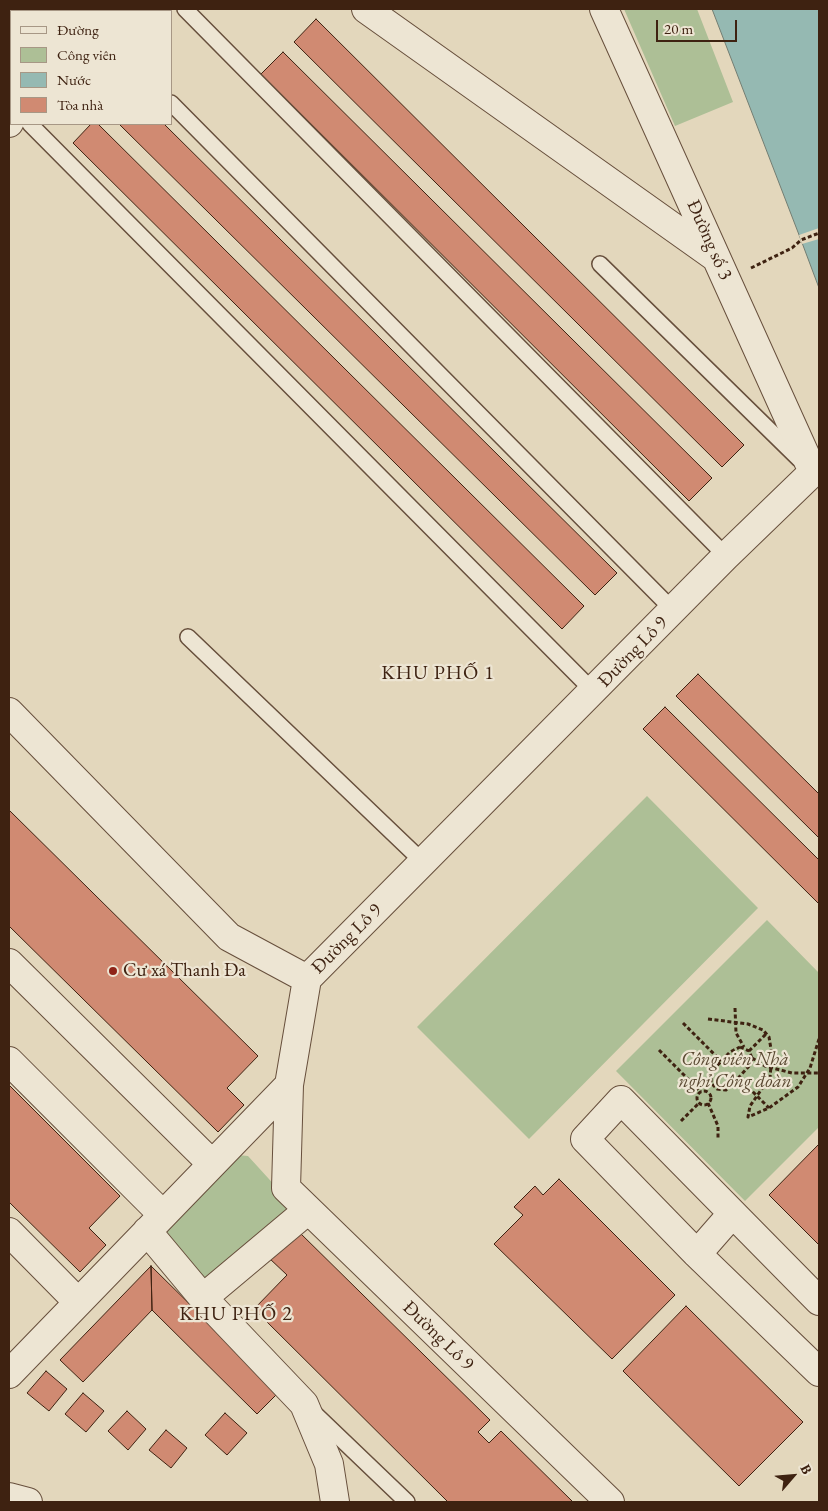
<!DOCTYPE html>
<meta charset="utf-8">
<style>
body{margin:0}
#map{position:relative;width:828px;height:1511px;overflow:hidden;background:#e3d7bc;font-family:"EB Garamond",serif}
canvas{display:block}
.frame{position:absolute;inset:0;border:10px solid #3e2211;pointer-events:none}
.legend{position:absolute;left:10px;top:10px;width:162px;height:115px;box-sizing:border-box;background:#ede5d3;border:1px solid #a79785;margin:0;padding:6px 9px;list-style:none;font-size:15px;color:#3e2211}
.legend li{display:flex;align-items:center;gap:10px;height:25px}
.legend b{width:25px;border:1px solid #a79785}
.north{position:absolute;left:768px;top:1451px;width:50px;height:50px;-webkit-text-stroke:4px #ede5d3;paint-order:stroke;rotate:63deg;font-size:14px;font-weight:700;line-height:20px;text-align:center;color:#3e2211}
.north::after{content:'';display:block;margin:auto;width:18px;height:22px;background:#3e2211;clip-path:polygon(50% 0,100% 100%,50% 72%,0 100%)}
.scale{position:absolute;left:656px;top:20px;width:81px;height:22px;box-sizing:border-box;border:2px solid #3e2211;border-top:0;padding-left:6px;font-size:15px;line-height:18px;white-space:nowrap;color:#3e2211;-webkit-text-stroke:4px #ede5d3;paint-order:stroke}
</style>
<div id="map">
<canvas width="828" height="1511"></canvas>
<div class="frame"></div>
<ul class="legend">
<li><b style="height:6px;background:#ede5d3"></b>Đường</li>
<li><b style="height:14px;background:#adbf96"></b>Công viên</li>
<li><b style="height:14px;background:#95b9b2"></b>Nước</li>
<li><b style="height:14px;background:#d08a72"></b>Tòa nhà</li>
</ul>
<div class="north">B</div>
<div class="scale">20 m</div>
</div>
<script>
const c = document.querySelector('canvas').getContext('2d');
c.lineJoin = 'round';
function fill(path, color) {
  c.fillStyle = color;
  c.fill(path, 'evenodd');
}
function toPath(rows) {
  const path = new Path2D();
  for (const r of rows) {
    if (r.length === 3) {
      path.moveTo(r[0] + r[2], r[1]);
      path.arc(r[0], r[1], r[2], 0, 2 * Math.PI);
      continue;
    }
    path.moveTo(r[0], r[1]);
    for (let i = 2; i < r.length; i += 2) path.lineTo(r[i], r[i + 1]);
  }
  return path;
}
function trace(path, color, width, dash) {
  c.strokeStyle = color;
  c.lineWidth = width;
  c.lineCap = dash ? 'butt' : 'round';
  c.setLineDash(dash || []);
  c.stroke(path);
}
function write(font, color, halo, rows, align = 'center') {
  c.font = font + ' "EB Garamond",serif';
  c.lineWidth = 4.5;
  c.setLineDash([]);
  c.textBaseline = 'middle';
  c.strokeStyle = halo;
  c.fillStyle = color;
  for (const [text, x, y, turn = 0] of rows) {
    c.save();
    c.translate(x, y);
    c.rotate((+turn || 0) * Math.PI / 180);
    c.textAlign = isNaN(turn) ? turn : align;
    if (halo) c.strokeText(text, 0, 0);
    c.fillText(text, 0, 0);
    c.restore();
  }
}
const green = toPath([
 [21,9,98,9,94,11,19,11],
 [624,9,697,9,733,102,675,126],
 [11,23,11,101,9,104,9,27],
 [647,796,758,908,529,1139,417,1027],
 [767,920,819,973,819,1127,745,1201,616,1071],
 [237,1155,248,1156,289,1201,287,1213,209,1278,198,1276,163,1233]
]);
const water = toPath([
 [712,9,819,9,819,288,801,240,712,9]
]);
const pier = toPath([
 [819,228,819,239,802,244,799,235]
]);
const building = toPath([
 [316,19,744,445,722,467,294,42,316,19],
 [283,52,712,478,689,501,261,74,283,52],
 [91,124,98,124,584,606,562,629,73,143,91,124],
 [119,124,164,124,617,573,595,595,119,124],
 [698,674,819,794,819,838,676,696,698,674],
 [665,707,819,860,819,904,643,729,665,707],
 [9,810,258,1056,227,1088,244,1105,218,1132,9,926,9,810],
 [9,1085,120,1196,89,1228,106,1245,80,1272,9,1202,9,1085],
 [819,1144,819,1245,769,1195,819,1144],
 [559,1179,675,1295,612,1359,494,1244,523,1215,514,1207,535,1186,543,1195,559,1179],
 [297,1230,490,1420,478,1432,489,1443,501,1431,573,1502,448,1502,254,1309,287,1275,269,1258,297,1230],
 [151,1266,152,1310,83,1382,60,1360,151,1266],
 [151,1266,279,1392,257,1414,152,1310,151,1266],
 [686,1306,803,1422,739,1486,623,1371,686,1306],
 [46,1371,67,1389,49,1411,27,1393,46,1371],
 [83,1393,104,1411,86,1432,65,1414,83,1393],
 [127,1411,146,1429,128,1450,108,1431,127,1411],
 [225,1413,247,1433,227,1455,205,1435,225,1413],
 [166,1430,187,1448,171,1468,149,1450,166,1430]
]);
const path = toPath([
 [751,268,792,248,801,240,819,233],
 [735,1008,736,1033,744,1047],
 [708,1019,748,1024,763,1030,769,1037,772,1055,770,1077,750,1106,748,1117,769,1108,798,1087,810,1068,819,1039],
 [683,1023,721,1061],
 [740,1047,749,1051,752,1058,751,1064,730,1087,726,1090,717,1089,711,1083,711,1072,730,1052,740,1047],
 [659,1050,701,1092],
 [749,1051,766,1034],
 [752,1058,765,1066,792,1073,819,1073],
 [739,1078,769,1108],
 [704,1098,7],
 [708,1103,718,1126,718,1138],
 [681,1121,699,1103]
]);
const lane = toPath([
 [185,9,726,556],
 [171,103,673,610],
 [30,124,594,692],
 [600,264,799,459],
 [188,637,423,862],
 [314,1413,407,1502]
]);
const street = toPath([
 [366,9,715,257],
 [604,9,813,472,726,556,307,979,289,1085,286,1188,610,1502],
 [115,11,119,9],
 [9,123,11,119],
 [9,712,229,937,307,979],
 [9,963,212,1164],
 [9,1061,163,1215],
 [147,1231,203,1298,304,1404,329,1464,335,1502],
 [9,1232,78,1302],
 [697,1254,732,1214],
 [203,1298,308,1210],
 [819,1301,621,1100,585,1139,697,1254,819,1372],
 [9,1374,289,1085],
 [9,1497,28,1502]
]);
const markers = [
 [113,971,5,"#8f2418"]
];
const streetNames = [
 ["Đường số 3",709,240,66],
 ["Đường Lô 9",633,652,-46],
 ["Đường Lô 9",347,939,-45],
 ["Đường Lô 9",438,1336,44]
];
const poiNames = [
 ["Cư xá Thanh Đa",123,971]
];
const parkNames = [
 ["Công viên Nhà",735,1060],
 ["nghỉ Công đoàn",735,1082]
];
const neighbourhoodNames = [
 ["KHU PHỐ 1",438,674],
 ["KHU PHỐ 2",236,1315]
];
fill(green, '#adbf96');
fill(water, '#95b9b2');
trace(water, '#727d72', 1);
fill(pier, '#e3d7bc');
fill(building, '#d08a72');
trace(building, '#3e2211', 1);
trace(lane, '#674f3c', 18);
trace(street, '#674f3c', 30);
trace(path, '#3e2211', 3, [4, 2.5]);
trace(lane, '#ede5d3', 15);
trace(street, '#ede5d3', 28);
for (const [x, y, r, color] of markers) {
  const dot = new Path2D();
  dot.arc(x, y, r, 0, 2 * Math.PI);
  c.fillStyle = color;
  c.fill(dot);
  trace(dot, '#ede5d3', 2);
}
write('19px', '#3e2211', '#ede5d3', streetNames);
write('19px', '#3e2211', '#ede5d3', poiNames, 'left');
write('italic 19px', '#5a4932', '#ede5d3', parkNames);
c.letterSpacing = '1px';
write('20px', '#3e2211', '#ede5d3', neighbourhoodNames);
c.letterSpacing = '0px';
</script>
